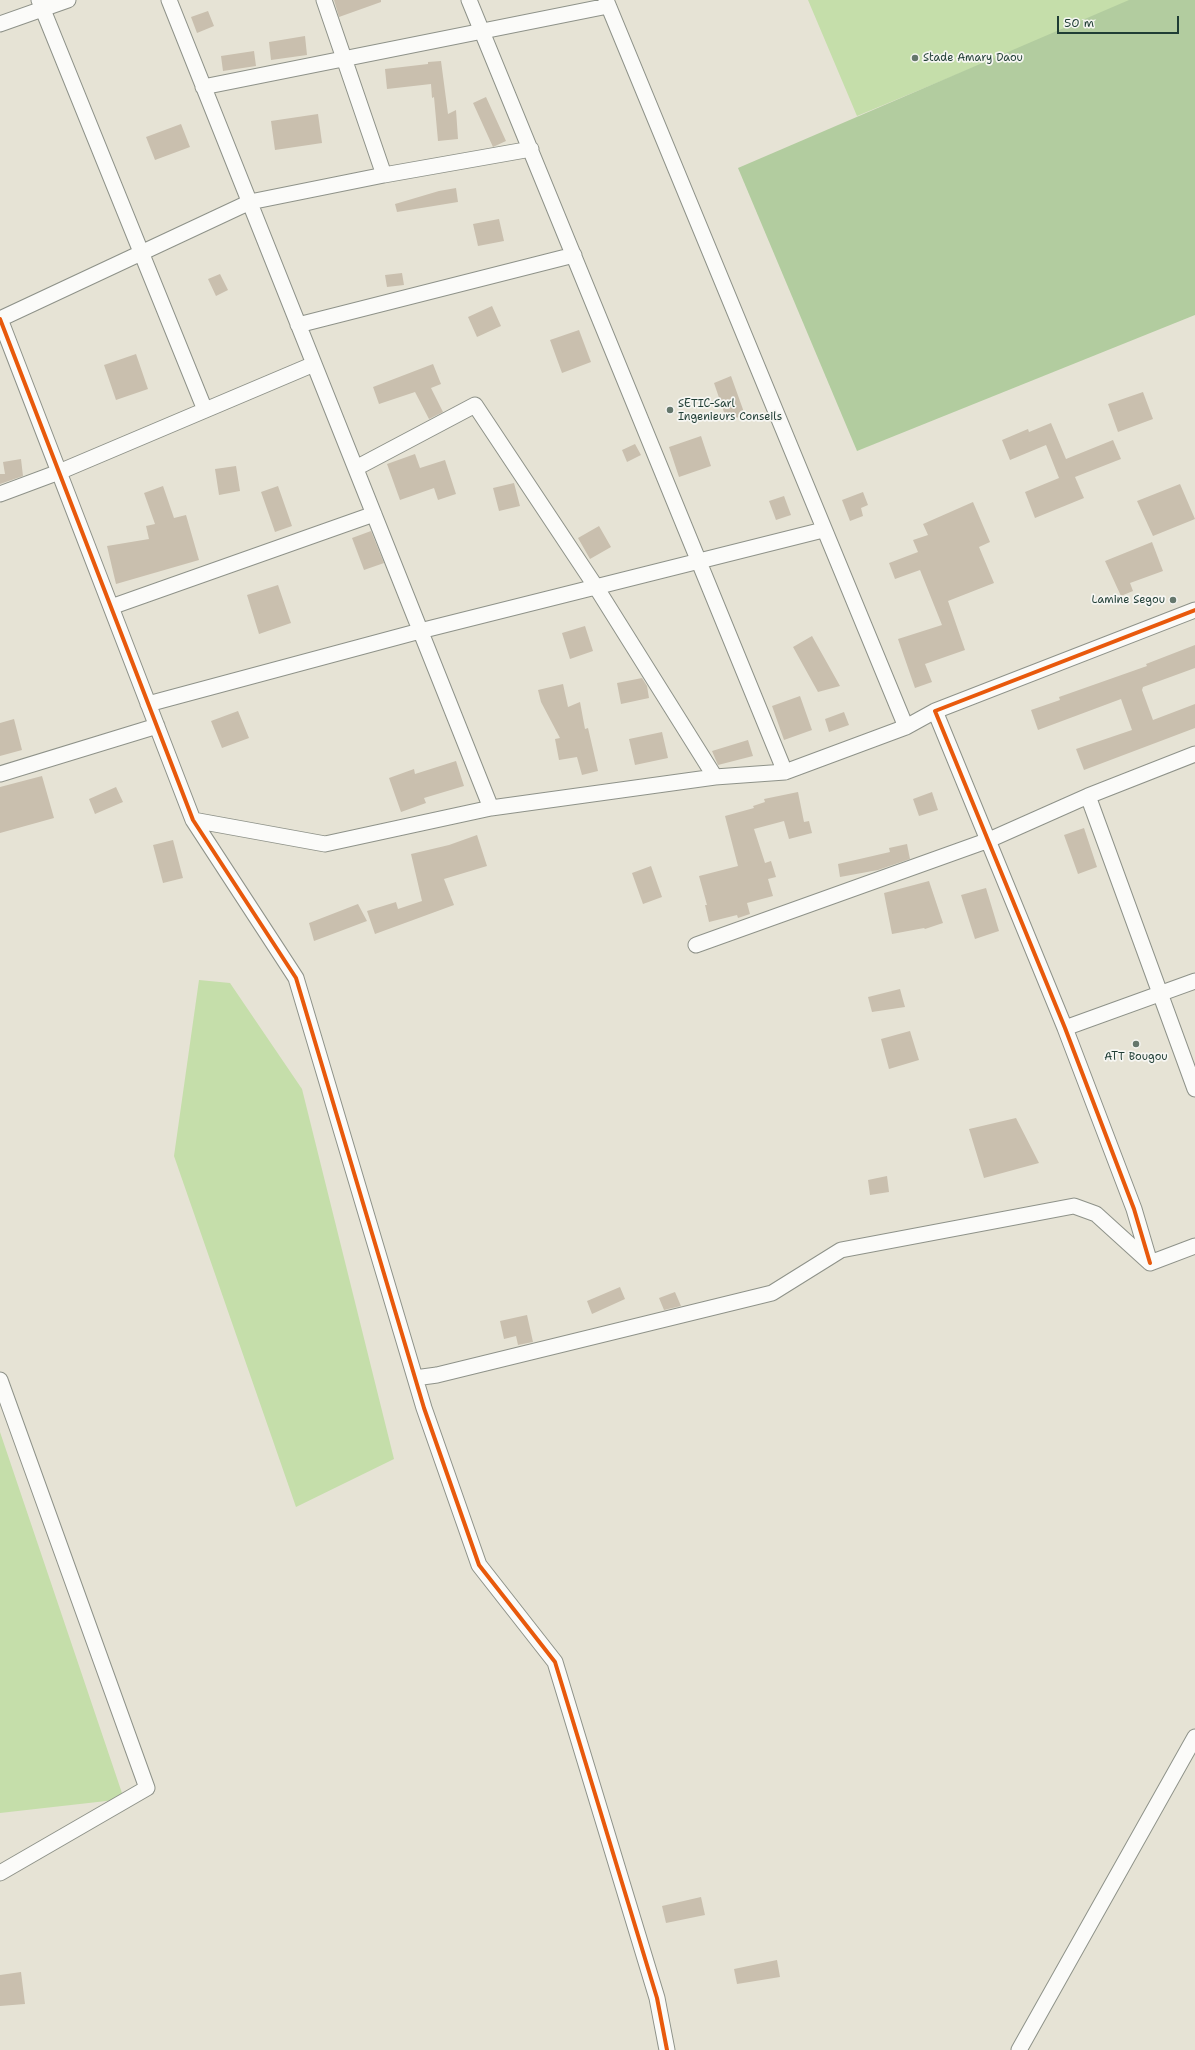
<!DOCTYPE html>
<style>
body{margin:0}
#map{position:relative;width:1195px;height:2050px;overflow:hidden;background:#e6e3d5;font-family:"Shantell Sans",sans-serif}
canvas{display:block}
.scale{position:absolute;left:1057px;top:16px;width:122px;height:18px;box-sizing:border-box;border:2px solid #1f3d34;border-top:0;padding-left:5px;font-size:12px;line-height:14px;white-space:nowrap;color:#1f3d34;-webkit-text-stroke:3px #f6f6f2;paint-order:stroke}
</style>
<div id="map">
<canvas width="1195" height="2050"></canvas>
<div class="scale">50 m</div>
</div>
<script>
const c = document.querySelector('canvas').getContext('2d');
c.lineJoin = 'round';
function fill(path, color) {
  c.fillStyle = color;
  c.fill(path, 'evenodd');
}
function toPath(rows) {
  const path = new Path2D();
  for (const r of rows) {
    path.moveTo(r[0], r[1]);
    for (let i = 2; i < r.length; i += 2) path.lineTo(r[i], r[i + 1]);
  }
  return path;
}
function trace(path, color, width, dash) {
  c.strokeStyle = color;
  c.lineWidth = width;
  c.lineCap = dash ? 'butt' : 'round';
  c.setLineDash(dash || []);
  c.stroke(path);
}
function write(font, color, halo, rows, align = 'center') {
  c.font = font + ' "Shantell Sans",sans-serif';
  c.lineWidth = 3.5;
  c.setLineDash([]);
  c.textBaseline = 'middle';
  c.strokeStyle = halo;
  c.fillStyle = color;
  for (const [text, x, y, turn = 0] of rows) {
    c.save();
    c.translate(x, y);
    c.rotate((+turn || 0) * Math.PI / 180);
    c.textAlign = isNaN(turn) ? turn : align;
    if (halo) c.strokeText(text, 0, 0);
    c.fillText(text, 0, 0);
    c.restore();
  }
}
const green = toPath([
 [808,0,1136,0,857,116],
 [199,980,230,983,302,1089,394,1459,296,1507,174,1156],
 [0,1432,124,1799,0,1813]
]);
const forest = toPath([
 [1129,0,1195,0,1195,315,857,451,738,168]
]);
const building = toPath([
 [334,0,381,0,381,2,339,17],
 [208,11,214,26,197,33,191,17],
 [305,36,307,55,271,60,269,42],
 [254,51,256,66,223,71,221,56],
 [441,61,448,114,456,110,458,139,438,141,434,97,432,98,431,84,387,89,385,69,428,64,428,62],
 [486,97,506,141,493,147,473,103],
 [318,114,322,143,275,150,271,121],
 [181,124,190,147,155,160,146,137],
 [456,188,458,202,397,212,395,204,439,191],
 [499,219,504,241,478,246,473,224],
 [402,273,404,285,387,287,385,275],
 [220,274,228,290,216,296,208,279],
 [492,306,501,326,477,337,468,317],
 [579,330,591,362,562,373,550,340],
 [136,354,148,389,116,400,104,365],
 [433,364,441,384,431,388,443,412,429,419,415,392,379,404,373,387],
 [731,376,745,415,727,421,714,383],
 [1143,392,1153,419,1118,432,1108,404],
 [1051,423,1066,459,1113,440,1121,459,1075,477,1084,498,1035,518,1025,492,1059,478,1046,445,1010,460,1002,440,1028,429,1029,432],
 [701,436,711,466,679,477,669,447],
 [635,444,641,455,627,462,622,450],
 [415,454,420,468,445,460,456,494,438,500,434,488,400,500,387,464],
 [21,459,23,476,0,484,0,474,5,474,3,462],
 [236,466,240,491,219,495,215,469],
 [514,483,520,506,499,511,493,488],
 [1180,484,1195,519,1153,536,1137,501],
 [163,486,174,518,186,515,199,560,116,584,107,546,149,539,146,526,155,524,144,493],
 [278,486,292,526,275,532,261,492],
 [863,492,868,505,861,508,863,516,850,521,842,500],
 [784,496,791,515,776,520,769,501],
 [973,502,990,542,979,547,994,583,948,601,965,650,925,664,932,682,915,688,898,639,942,625,920,570,895,579,889,563,918,552,913,540,928,535,923,524],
 [599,526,611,547,590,559,578,538],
 [371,531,384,563,364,570,352,538],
 [1152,542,1163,571,1130,583,1133,591,1121,596,1105,561],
 [278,585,291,623,259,634,247,595],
 [585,626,593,651,570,659,562,633],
 [812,636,840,686,818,692,793,647],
 [1195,645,1195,668,1143,687,1142,690,1153,720,1195,704,1195,728,1084,770,1076,749,1132,730,1121,699,1038,730,1031,710,1060,700,1059,697,1147,666,1146,664],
 [642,678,647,686,649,698,621,704,617,683],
 [563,684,568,707,580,702,585,729,588,728,598,771,582,775,577,757,559,760,555,739,560,738,541,702,538,690],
 [800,696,812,730,784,740,772,706],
 [238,711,249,738,222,748,211,721],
 [844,712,849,725,829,732,825,719],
 [14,719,22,750,0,756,0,723],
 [662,732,668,758,635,765,629,739],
 [748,740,753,756,718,765,712,751],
 [456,761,464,786,424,798,426,803,401,812,389,778,414,769,415,774],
 [42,776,54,818,0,833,0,787],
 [116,787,123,802,95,814,89,799],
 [798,792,804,822,809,821,812,833,789,839,784,821,754,829,765,863,771,861,776,877,768,879,773,896,747,903,750,914,738,918,737,915,709,922,705,905,707,905,699,876,738,866,725,816,754,808,753,806,765,802,764,799],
 [932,792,938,810,919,816,913,799],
 [1084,828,1097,867,1078,874,1064,835],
 [477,835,487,866,444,879,454,905,375,934,367,911,396,902,398,909,422,901,411,854,449,845],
 [173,840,183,878,163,883,153,845],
 [907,844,910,859,878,870,840,877,838,864,890,852,889,848],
 [651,866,662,897,643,904,632,873],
 [929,881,943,923,925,929,924,928,892,934,884,893],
 [986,888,999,931,975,939,961,895],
 [358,904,367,921,314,941,309,923],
 [900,989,905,1007,872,1012,868,997],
 [910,1031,919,1060,889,1069,881,1039],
 [1016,1118,1039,1163,984,1178,969,1129],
 [887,1176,889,1192,870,1195,868,1180],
 [620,1287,625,1299,592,1314,587,1301],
 [675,1292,681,1306,664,1310,659,1298],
 [527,1315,533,1342,518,1345,516,1336,504,1339,500,1321],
 [701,1897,705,1915,666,1923,662,1906],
 [777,1960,780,1977,737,1984,734,1969],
 [21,1972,25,2004,0,2006,0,1975]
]);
const minor = toPath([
 [39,0,205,410],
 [169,0,491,808],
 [324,0,384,175],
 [469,0,785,772],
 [606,0,906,727],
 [0,24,68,0],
 [203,87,608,6],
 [0,319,193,820,296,978,424,1408,479,1565,555,1662,657,1998,667,2050],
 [0,319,250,202,384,175,531,149],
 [298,325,574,255],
 [356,468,475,405,596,587,715,777],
 [0,494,59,472,314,364],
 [111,607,374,514],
 [148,704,420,631,823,530],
 [0,774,157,726],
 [1088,796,1195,1089],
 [193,820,325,844,491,808,715,777,785,772,906,727,935,711],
 [696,945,989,840,1088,796,1195,754],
 [1065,1028,1195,981],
 [1150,1263,1134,1209,1065,1028,935,711,1195,610],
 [415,1378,437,1375,772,1293,841,1250,1074,1206,1096,1214,1150,1263,1195,1246],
 [0,1380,147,1788,0,1873],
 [1019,2050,1195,1737]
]);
const cycleway = toPath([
 [0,319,193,820,296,978,424,1408,479,1565,555,1662,657,1998,667,2050],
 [1150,1263,1134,1209,1065,1028,935,711,1195,610]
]);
const markers = [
 [915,58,4,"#65776c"],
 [670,410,4,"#65776c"],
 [1173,600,4,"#65776c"],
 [1136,1044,4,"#65776c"]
];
const poiNames = [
 ["Stade Amary Daou",923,58],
 ["SETIC-Sarl",678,404],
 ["Ingenieurs Conseils",678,417],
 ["Lamine Segou",1165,600,"right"],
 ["ATT Bougou",1136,1057,"center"]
];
fill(green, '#c5deaa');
fill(forest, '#b2cc9f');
fill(building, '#c9bfae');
trace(minor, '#8e9289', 17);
trace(minor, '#fbfbf9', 15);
trace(cycleway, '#e8590c', 4);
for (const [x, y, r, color] of markers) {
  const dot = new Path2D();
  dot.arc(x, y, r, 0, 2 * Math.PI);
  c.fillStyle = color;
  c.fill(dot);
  trace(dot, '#f6f6f2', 1.5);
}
write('11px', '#1f3d34', '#f6f6f2', poiNames, 'left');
</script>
